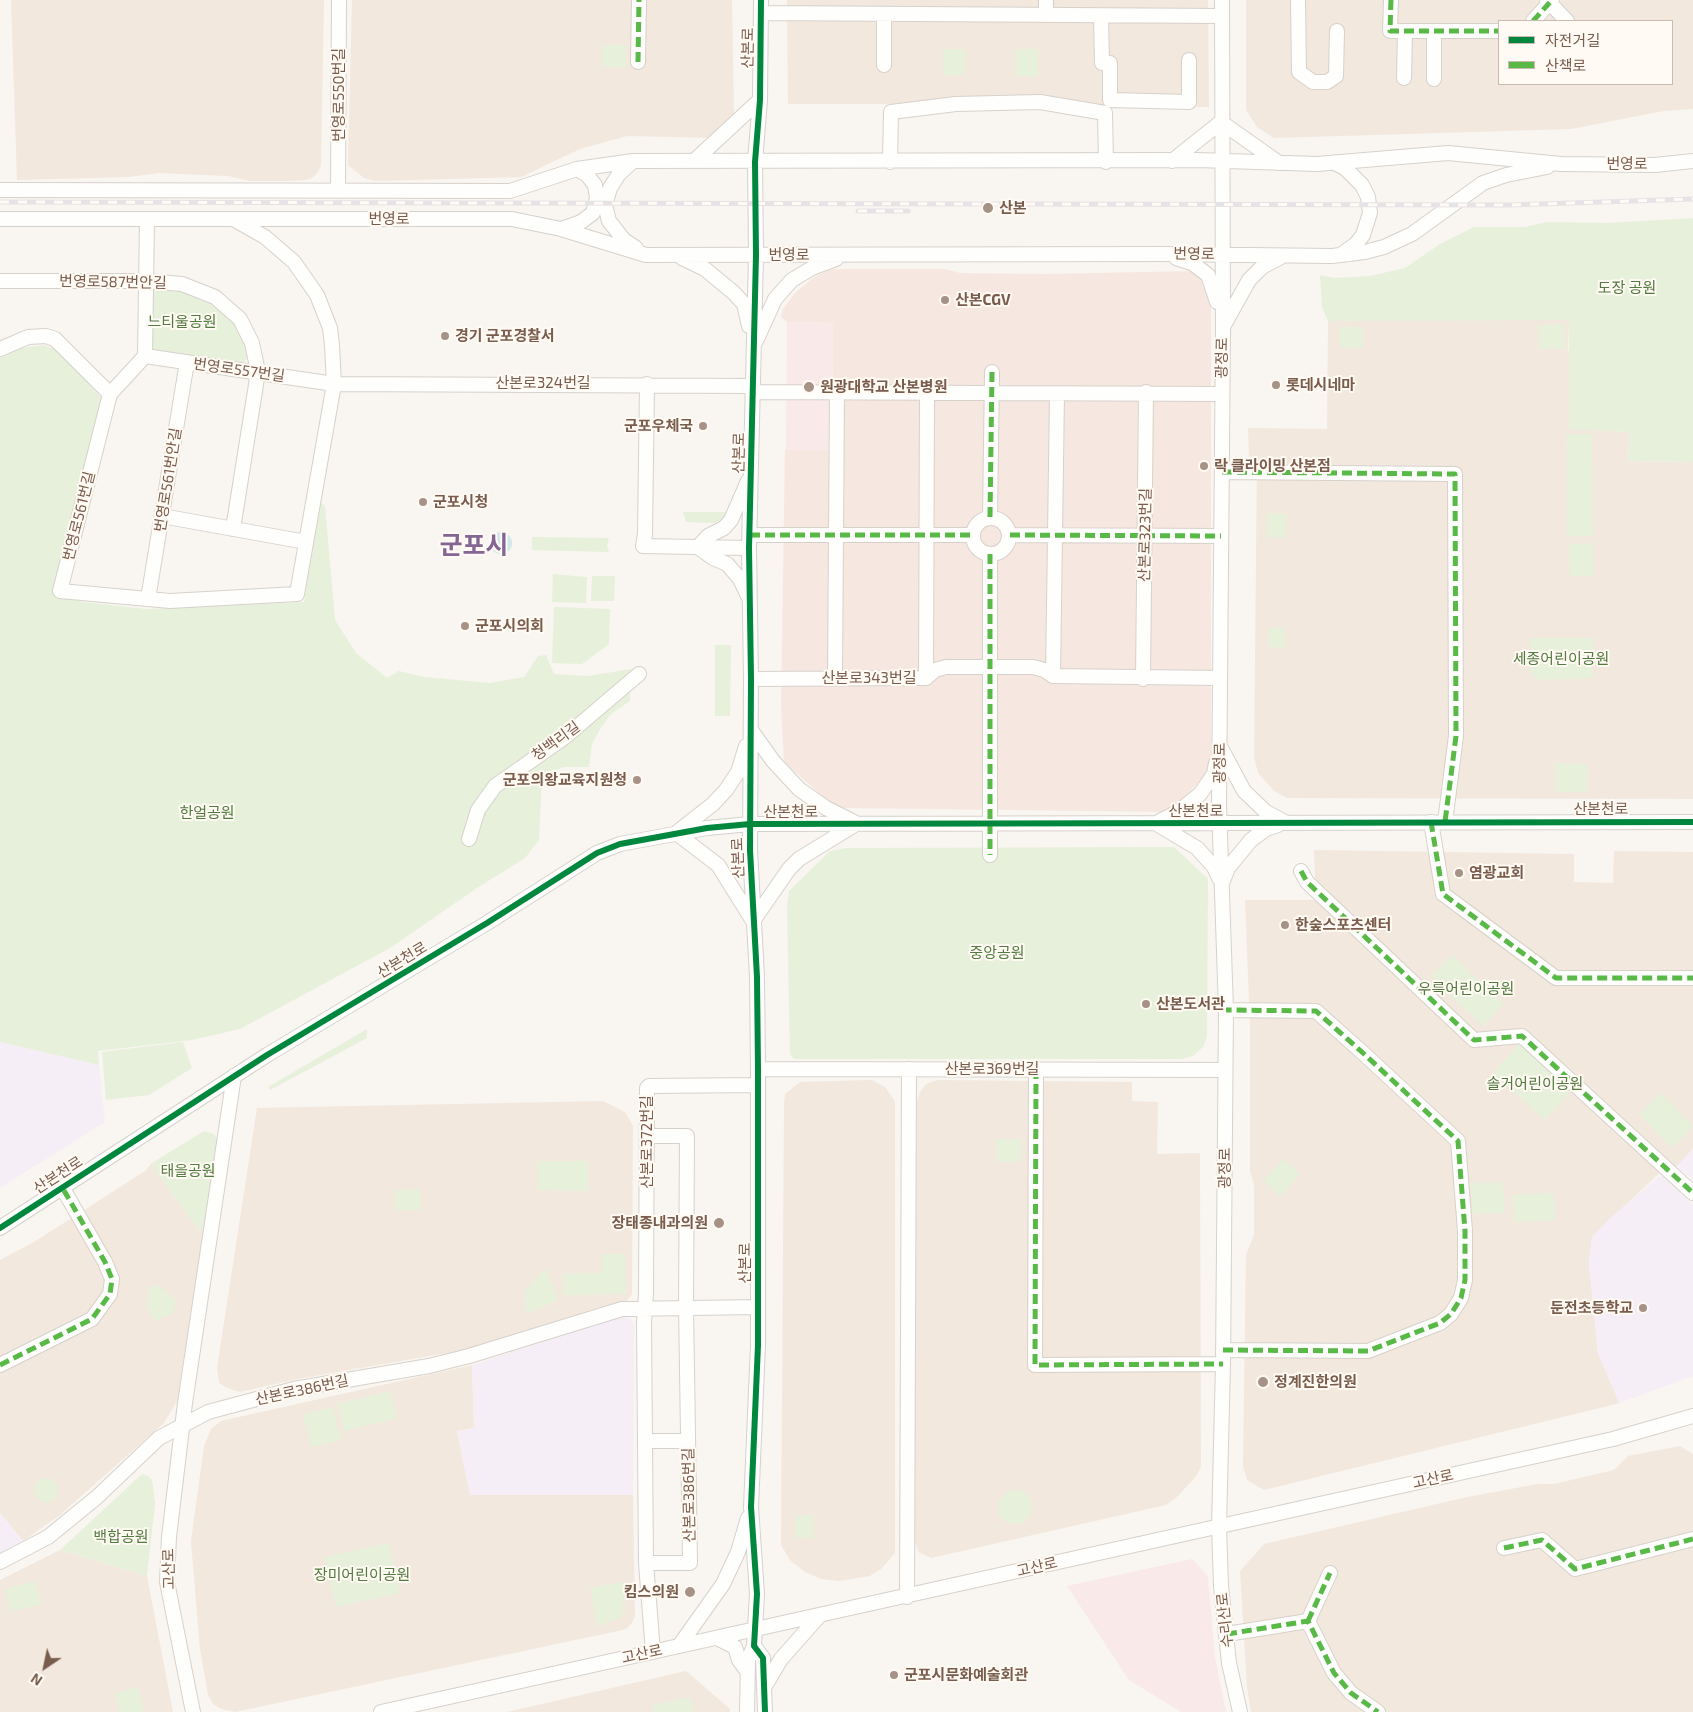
<!DOCTYPE html>
<meta charset="utf-8">
<style>
body{margin:0}
#map{position:relative;width:1693px;height:1712px;overflow:hidden;background:#f9f5f0;font-family:"Exo 2","Noto Sans KR",sans-serif}
canvas{display:block}
.legend{position:absolute;left:1498px;top:20px;width:175px;height:65px;box-sizing:border-box;background:#fffaf3;border:1px solid #cabbb1;margin:0;padding:6px 9px;list-style:none;font-size:15px;color:#7a5c4d}
.legend li{display:flex;align-items:center;gap:10px;height:25px}
.legend b{width:25px;border:1px solid #cabbb1}
.north{position:absolute;left:20px;top:1642px;width:50px;height:50px;-webkit-text-stroke:4px #fffaf3;paint-order:stroke;rotate:214deg;font-size:14px;font-weight:700;line-height:20px;text-align:center;color:#7a5c4d}
.north::after{content:'';display:block;margin:auto;width:18px;height:22px;background:#7a5c4d;clip-path:polygon(50% 0,100% 100%,50% 72%,0 100%)}
</style>
<div id="map">
<canvas width="1693" height="1712"></canvas>
<ul class="legend">
<li><b style="height:6px;background:#00873e"></b>자전거길</li>
<li><b style="height:6px;background:#58b947"></b>산책로</li>
</ul>
<div class="north">N</div>
</div>
<script>
const c = document.querySelector('canvas').getContext('2d');
c.lineJoin = 'round';
function fill(path, color) {
  c.fillStyle = color;
  c.fill(path, 'evenodd');
}
function toPath(rows) {
  const path = new Path2D();
  for (const r of rows) {
    if (r.length === 3) {
      path.moveTo(r[0] + r[2], r[1]);
      path.arc(r[0], r[1], r[2], 0, 2 * Math.PI);
      continue;
    }
    path.moveTo(r[0], r[1]);
    for (let i = 2; i < r.length; i += 2) path.lineTo(r[i], r[i + 1]);
  }
  return path;
}
function trace(path, color, width, dash) {
  c.strokeStyle = color;
  c.lineWidth = width;
  c.lineCap = dash ? 'butt' : 'round';
  c.setLineDash(dash || []);
  c.stroke(path);
}
function write(font, color, halo, rows, align = 'center') {
  c.font = font + ' "Exo 2","Noto Sans KR",sans-serif';
  c.lineWidth = 4;
  c.setLineDash([]);
  c.textBaseline = 'middle';
  c.strokeStyle = halo;
  c.fillStyle = color;
  for (const [text, x, y, turn = 0] of rows) {
    c.save();
    c.translate(x, y);
    c.rotate((+turn || 0) * Math.PI / 180);
    c.textAlign = isNaN(turn) ? turn : align;
    if (halo) c.strokeText(text, 0, 0);
    c.fillText(text, 0, 0);
    c.restore();
  }
}
const residential = toPath([
 [11,0,324,0,321,165,318,172,312,178,306,180,287,181,251,181,228,176,159,173,128,177,17,180],
 [352,0,732,0,734,116,713,138,627,136,580,149,521,177,375,181,364,178,348,165],
 [787,0,1208,0,1209,107,1106,107,957,98,892,104,788,104],
 [1246,0,1693,0,1693,109,1664,111,1571,129,1274,138,1257,127,1246,110],
 [1499,21,1672,21,1672,84,1499,84],
 [1449,319,1569,320,1568,349,1592,430,1630,432,1628,461,1693,462,1693,799,1287,798,1274,791,1258,773,1254,757,1257,461,1249,457,1248,428,1327,429,1328,321],
 [1314,850,1574,854,1574,882,1613,883,1614,851,1693,852,1693,1149,1676,1167,1670,1163,1592,1237,1589,1263,1598,1353,1620,1403,1264,1490,1247,1480,1243,1466,1246,1255,1254,1235,1254,1185,1250,1171,1250,1025,1245,900,1315,900,1323,897,1315,880],
 [872,1080,885,1087,895,1101,895,1553,881,1569,870,1576,839,1581,821,1579,805,1572,790,1560,781,1545,784,1104,785,1094,800,1082],
 [937,1080,1132,1082,1132,1101,1158,1102,1157,1154,1200,1153,1201,1466,1197,1475,1178,1496,1166,1505,931,1558,918,1552,913,1536,917,1101,920,1092,926,1084],
 [603,1101,625,1112,633,1126,632,1294,626,1302,606,1305,470,1349,303,1378,240,1392,227,1388,219,1383,217,1368,257,1108],
 [152,1163,158,1175,203,1235,177,1401,164,1423,156,1430,60,1515,23,1541,0,1513,0,1260,34,1242,145,1171],
 [472,1365,474,1428,457,1431,470,1495,633,1495,635,1616,632,1623,626,1629,618,1631,235,1712,221,1709,213,1704,208,1695,200,1649,191,1541,204,1446,211,1429,221,1421],
 [1680,1446,1693,1454,1693,1712,1251,1712,1247,1687,1240,1571,1264,1544,1467,1497,1538,1484,1554,1484,1614,1470,1628,1456],
 [60,1550,147,1576,173,1712,0,1712,0,1580],
 [686,1671,730,1709,730,1712,507,1712]
]);
const commercial = toPath([
 [832,269,946,269,960,273,1044,274,1196,271,1211,292,1211,768,1171,812,843,808,830,803,784,762,781,705,785,449,832,450,833,323,787,322,781,317,783,309,794,294,814,277]
]);
const education = toPath([
 [0,1042,99,1065,105,1122,0,1188],
 [1693,1149,1693,1179,1676,1167],
 [1661,1175,1693,1205,1693,1376,1619,1403,1598,1353,1589,1263,1592,1237,1610,1218],
 [621,1316,631,1319,634,1325,633,1495,470,1495,457,1431,474,1428,472,1365],
 [0,1513,23,1541,0,1553]
]);
const medical = toPath([
 [787,322,833,323,832,450,786,450],
 [1192,1559,1208,1576,1215,1657,1226,1712,1181,1712,1129,1680,1067,1586]
]);
const green = toPath([
 [602,45,626,45,626,67,602,67],
 [943,49,965,49,965,75,943,75],
 [1015,49,1038,49,1038,76,1015,76],
 [1693,218,1693,462,1628,461,1630,432,1569,429,1569,320,1328,321,1322,307,1320,275,1334,278,1370,276,1405,268,1440,244,1474,227,1525,227,1547,222,1609,223],
 [177,286,211,299,236,322,247,345,247,358,243,363,147,349,149,287],
 [1564,324,1565,349,1539,349,1538,325],
 [1340,327,1363,327,1363,348,1340,347],
 [44,345,58,350,102,399,53,595,83,602,146,609,304,602,321,502,325,506,335,620,356,653,387,678,399,671,424,677,490,683,524,677,538,656,546,655,554,674,588,676,631,669,630,701,611,714,600,729,592,744,589,767,564,767,542,776,539,840,525,858,477,888,390,948,240,1029,192,1040,98,1051,99,1065,0,1042,0,358,19,348],
 [1566,434,1592,434,1593,536,1567,536],
 [683,512,726,512,723,519,715,523,686,522],
 [1267,513,1286,514,1285,538,1266,537],
 [532,537,609,538,607,545,609,552,532,550],
 [1593,543,1593,576,1570,576,1569,544],
 [553,574,587,577,586,603,552,602],
 [592,576,615,576,614,601,591,601],
 [554,607,610,609,609,644,582,664,552,663],
 [1269,627,1285,628,1284,648,1269,647],
 [1530,638,1593,638,1593,678,1539,680,1530,673],
 [715,645,731,645,730,716,715,716],
 [1555,763,1588,764,1587,792,1555,792],
 [1174,847,1208,879,1207,1037,1203,1047,1193,1056,1181,1059,794,1059,790,1054,787,906,789,891,830,851,846,848],
 [1452,955,1503,1004,1483,1026,1431,977],
 [367,1029,367,1038,270,1090,268,1087],
 [183,1042,192,1068,149,1095,106,1100,102,1052],
 [1519,1044,1571,1091,1545,1120,1493,1073],
 [1661,1093,1693,1126,1672,1148,1639,1114],
 [204,1131,214,1134,218,1140,203,1235,158,1175,152,1163],
 [997,1139,1021,1139,1021,1162,997,1162],
 [1283,1159,1300,1174,1280,1196,1263,1181],
 [538,1161,588,1161,588,1191,538,1190],
 [1503,1182,1505,1213,1473,1214,1471,1183],
 [420,1189,420,1210,396,1210,395,1190],
 [1554,1193,1555,1220,1515,1222,1513,1195],
 [602,1254,625,1254,626,1294,563,1295,563,1274,602,1273],
 [545,1268,558,1300,526,1314,525,1291],
 [158,1284,176,1301,173,1313,155,1321,146,1307,149,1289],
 [390,1391,397,1418,344,1431,337,1404],
 [332,1407,341,1440,312,1447,303,1415],
 [142,1474,148,1476,152,1480,155,1504,147,1576,60,1550],
 [46,1490,12],
 [1015,1507,17],
 [813,1515,814,1538,796,1538,796,1515],
 [389,1543,400,1593,336,1607,325,1557],
 [35,1581,41,1604,11,1612,5,1589],
 [625,1582,622,1617,597,1626,590,1588],
 [138,1687,144,1712,120,1712,115,1693],
 [690,1697,694,1712,654,1712,652,1705]
]);
const water = toPath([
 [501,543,11]
]);
const minor = toPath([
 [761,0,760,100,755,162,756,255,749,548,751,679,750,850,757,977,758,1069,758,1345,751,1507,757,1594,754,1646,763,1658,765,1712],
 [1222,0,1223,328,1219,805,1226,1010,1223,1364,1219,1526,1221,1586,1229,1663,1240,1712],
 [1298,0,1299,72,1313,82,1327,82,1336,76,1337,31],
 [1391,0,1390,31,1499,31],
 [1547,0,1567,21],
 [761,13,1221,16],
 [1046,15,1046,0],
 [1101,16,1102,63,1110,63,1110,100,1189,102,1189,60],
 [1533,21,1552,0],
 [638,62,639,0],
 [884,65,884,14],
 [1404,78,1405,31],
 [1434,79,1434,31],
 [633,161,619,174,610,188,605,205,609,221,624,240,636,248],
 [694,161,760,100],
 [1172,161,1221,122,1279,163],
 [890,162,891,112,956,104,1040,102,1105,113,1106,162],
 [1335,163,1345,168,1362,185,1368,197,1370,213,1363,235,1356,244,1342,254],
 [0,190,510,191,577,169,633,161,1197,160,1317,164,1448,153,1561,164,1655,165,1693,161],
 [338,191,339,0],
 [0,219,512,219,561,229,646,255,1164,254,1332,256,1365,252,1384,247,1412,234,1483,183,1506,175,1547,167],
 [147,219,145,356,110,394,60,591,170,601,297,594,334,384,332,345,330,328,317,295,294,262,265,237,235,220],
 [561,229,581,222,593,213,597,198,595,185,587,175,577,169],
 [682,258,705,269,734,293,744,304,749,326],
 [1176,258,1192,263,1208,275,1217,302],
 [0,281,146,281,182,284,215,297,240,319,252,343,258,372,233,529],
 [1224,325,1249,280,1262,267,1281,257],
 [756,341,775,299,792,280,812,268,836,259],
 [0,349,28,337,46,336,55,339,110,394],
 [145,356,334,384,752,386],
 [647,384,645,534,643,546,749,548],
 [752,392,1222,394],
 [1222,472,1455,474,1456,736,1445,822],
 [748,481,731,520,724,528,708,536,698,547,713,558,727,564,740,579,748,596],
 [162,516,306,542],
 [990,517,992,372],
 [991,536,18],
 [750,535,972,535],
 [1010,535,1221,536],
 [990,554,990,855],
 [148,599,187,362],
 [1053,676,1057,394],
 [835,678,837,393],
 [926,678,927,393],
 [751,679,926,678,935,670,946,667,1033,667,1044,670,1053,676,1220,678],
 [1143,679,1146,392],
 [751,730,773,761,799,789,826,808,854,822],
 [746,746,738,772,726,790,713,804,676,833,718,865,753,921,789,869,799,859,856,824],
 [1221,748,1244,791,1266,812,1283,821],
 [1160,821,1178,812,1200,794,1214,774,1216,763],
 [1431,822,1443,894,1556,978,1693,978],
 [1155,823,1197,848,1214,867,1219,878],
 [469,839,478,810,495,786,565,737,639,674],
 [1301,871,1307,882,1474,1040,1522,1036,1693,1193],
 [1223,881,1228,868,1251,840,1266,829,1278,825],
 [758,1069,1225,1070],
 [1036,1069,1035,1365,1223,1364],
 [647,1136,687,1136,686,1306,690,1563,646,1563,653,1652],
 [0,1228,267,1055,487,923,597,853,620,844,707,828,750,824,1693,822],
 [1223,1350,1368,1351,1440,1323,1451,1314,1461,1298,1465,1280,1465,1231,1458,1141,1363,1053,1316,1011,1226,1010],
 [0,1365,92,1319,110,1294,112,1279,105,1262,62,1187],
 [645,1441,688,1441],
 [1504,1548,1542,1540,1575,1569,1693,1539],
 [0,1562,48,1537,97,1497,159,1438,208,1412,294,1389,429,1366,469,1356,622,1309,758,1307],
 [646,1563,644,1322,646,1294,647,1088,649,1086,758,1085],
 [907,1597,909,1069],
 [1308,1621,1330,1573],
 [1227,1634,1308,1621,1334,1673,1351,1693,1378,1712],
 [717,1638,735,1647,739,1660,747,1671],
 [679,1646,723,1584,738,1552,748,1518],
 [765,1686,781,1659,820,1615],
 [193,1712,167,1582,169,1537,185,1403,234,1076],
 [381,1712,1613,1439,1693,1416],
 [747,1712,748,1660,754,1646]
]);
const rail = toPath([
 [0,202,1509,205,1693,199],
 [858,211,908,211]
]);
const quiet = toPath([
 [1391,0,1390,31,1499,31],
 [1533,21,1552,0],
 [638,62,639,0],
 [1222,472,1455,474,1456,736,1445,822],
 [990,517,992,372],
 [750,535,972,535],
 [1010,535,1221,536],
 [990,554,990,855],
 [1431,822,1443,894,1556,978,1693,978],
 [1301,871,1307,882,1474,1040,1522,1036,1693,1193],
 [1036,1069,1035,1365,1223,1364],
 [1223,1350,1368,1351,1440,1323,1451,1314,1461,1298,1465,1280,1465,1231,1458,1141,1363,1053,1316,1011,1226,1010],
 [0,1365,92,1319,110,1294,112,1279,105,1262,62,1187],
 [1504,1548,1542,1540,1575,1569,1693,1539],
 [1308,1621,1330,1573],
 [1227,1634,1308,1621,1334,1673,1351,1693,1378,1712]
]);
const cycleway = toPath([
 [761,0,760,100,755,162,756,255,749,548,751,679,750,850,757,977,758,1069,758,1345,751,1507,757,1594,754,1646,763,1658,765,1712],
 [0,1228,267,1055,487,923,597,853,620,844,707,828,750,824,1693,822]
]);
const markers = [
 [988,208,6,"#a69286"],
 [945,300,5,"#a69286"],
 [445,336,5,"#a69286"],
 [1276,385,5,"#a69286"],
 [809,387,6,"#a69286"],
 [703,426,5,"#a69286"],
 [1204,466,5,"#a69286"],
 [423,502,5,"#a69286"],
 [465,626,5,"#a69286"],
 [637,780,5,"#a69286"],
 [1459,873,5,"#a69286"],
 [1285,925,5,"#a69286"],
 [1146,1004,5,"#a69286"],
 [719,1223,6,"#a69286"],
 [1643,1308,5,"#a69286"],
 [1263,1382,6,"#a69286"],
 [690,1592,6,"#a69286"],
 [894,1675,5,"#a69286"]
];
const streetNames = [
 ["산본로",748,48,-89],
 ["번영로550번길",339,95,-90],
 ["번영로",1627,164],
 ["번영로",389,219],
 ["번영로",1194,254,1],
 ["번영로",789,255],
 ["번영로587번안길",113,282,1],
 ["광정로",1222,358,-89],
 ["번영로557번길",239,370,8],
 ["산본로324번길",543,383],
 ["산본로",739,453,-89],
 ["번영로561번안길",168,480,-81],
 ["번영로561번길",79,516,-76],
 ["산본로323번길",1145,535,-89],
 ["산본로343번길",869,678],
 ["청백리길",556,741,-36],
 ["광정로",1220,763,-90],
 ["산본천로",1601,809],
 ["산본천로",1196,811],
 ["산본천로",791,812],
 ["산본로",738,858,-92],
 ["산본천로",402,960,-31],
 ["산본로369번길",992,1069],
 ["산본로372번길",647,1142,-90],
 ["광정로",1225,1168,-90],
 ["산본천로",58,1175,-33],
 ["산본로",745,1263,-90],
 ["산본로386번길",302,1390,-12],
 ["고산로",1433,1479,-12],
 ["산본로386번길",689,1495,-91],
 ["고산로",1037,1567,-13],
 ["고산로",169,1569,-91],
 ["수리산로",1225,1620,-96],
 ["고산로",642,1654,-12]
];
const poiNames = [
 ["산본",999,208],
 ["산본CGV",955,300],
 ["경기 군포경찰서",455,336],
 ["롯데시네마",1286,385],
 ["원광대학교 산본병원",820,387],
 ["군포우체국",693,426,"right"],
 ["락 클라이밍 산본점",1214,466],
 ["군포시청",433,502],
 ["군포시의회",475,626],
 ["군포의왕교육지원청",627,780,"right"],
 ["염광교회",1469,873],
 ["한숲스포츠센터",1295,925],
 ["산본도서관",1156,1004],
 ["장태종내과의원",708,1223,"right"],
 ["둔전초등학교",1633,1308,"right"],
 ["정계진한의원",1274,1382],
 ["킴스의원",679,1592,"right"],
 ["군포시문화예술회관",904,1675]
];
const parkNames = [
 ["도장 공원",1627,288],
 ["느티울공원",182,322],
 ["세종어린이공원",1561,659],
 ["한얼공원",207,813],
 ["중앙공원",997,953],
 ["우륵어린이공원",1466,989],
 ["솔거어린이공원",1535,1084],
 ["태을공원",188,1171],
 ["백합공원",121,1537],
 ["장미어린이공원",362,1575]
];
const townNames = [
 ["군포시",474,546]
];
fill(residential, '#f2e8de');
fill(commercial, '#f6e8e1');
fill(education, '#f6eef6');
fill(medical, '#fae9e9');
fill(green, '#e7f0db');
fill(water, '#d0e8ea');
trace(minor, '#d7d1cb', 16);
trace(minor, '#fefefd', 14);
trace(rail, '#e6e3e7', 5);
trace(rail, '#fffaf3', 3, [9]);
trace(quiet, '#58b947', 5, [10, 5]);
trace(cycleway, '#00873e', 6);
for (const [x, y, r, color] of markers) {
  const dot = new Path2D();
  dot.arc(x, y, r, 0, 2 * Math.PI);
  c.fillStyle = color;
  c.fill(dot);
  trace(dot, '#fffaf3', 2);
}
write('15px', '#7a5c4d', '#fffaf3', streetNames);
write('bold 15px', '#7a5c4d', '#fffaf3', poiNames, 'left');
write('15px', '#537a41', '#fffaf3', parkNames);
write('bold 25px', '#846695', '#fffaf3', townNames);
</script>
